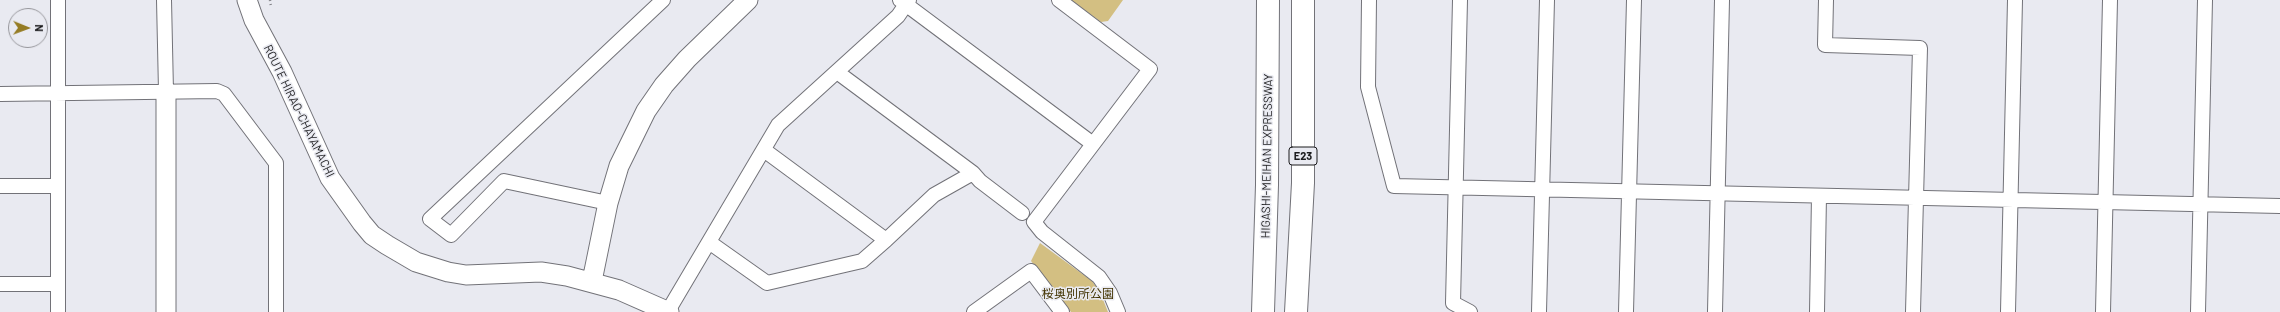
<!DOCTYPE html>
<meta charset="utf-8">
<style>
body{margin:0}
#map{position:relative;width:2280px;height:312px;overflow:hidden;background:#e9eaf1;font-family:Barlow,sans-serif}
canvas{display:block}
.north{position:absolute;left:8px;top:8px;width:40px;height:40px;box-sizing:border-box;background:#e9eaf1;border:1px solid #97979c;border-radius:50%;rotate:91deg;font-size:11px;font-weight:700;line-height:16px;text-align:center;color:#1b1b1d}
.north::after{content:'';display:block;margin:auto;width:14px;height:18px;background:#957c24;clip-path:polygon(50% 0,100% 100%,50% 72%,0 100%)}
</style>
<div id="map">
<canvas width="2280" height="312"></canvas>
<div class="north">N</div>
</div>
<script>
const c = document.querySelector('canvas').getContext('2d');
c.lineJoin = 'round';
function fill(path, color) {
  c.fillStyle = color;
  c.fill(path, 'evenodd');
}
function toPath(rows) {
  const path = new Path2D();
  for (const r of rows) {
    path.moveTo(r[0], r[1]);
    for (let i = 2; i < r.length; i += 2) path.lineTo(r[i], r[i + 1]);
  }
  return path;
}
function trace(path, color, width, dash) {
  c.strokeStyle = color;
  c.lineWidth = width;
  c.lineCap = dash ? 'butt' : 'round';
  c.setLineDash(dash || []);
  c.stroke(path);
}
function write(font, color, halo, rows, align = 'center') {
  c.font = font + ' Barlow,"Noto Sans JP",sans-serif';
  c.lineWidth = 3;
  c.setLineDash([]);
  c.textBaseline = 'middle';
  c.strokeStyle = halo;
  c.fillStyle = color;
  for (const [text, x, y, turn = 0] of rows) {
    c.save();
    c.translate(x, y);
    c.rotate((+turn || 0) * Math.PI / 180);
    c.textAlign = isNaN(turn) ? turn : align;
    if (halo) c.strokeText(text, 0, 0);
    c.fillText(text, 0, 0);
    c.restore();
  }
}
const green = toPath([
 [1071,0,1123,0,1108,21,1101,22],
 [1040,243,1092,281,1100,292,1108,312,1071,312,1031,261]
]);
const path = toPath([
 [270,0,271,7]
]);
const street = toPath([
 [58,0,58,312],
 [164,0,166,91],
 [900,0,1093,144],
 [1059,0,1150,69,1034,222,1042,232,1099,277,1110,293,1118,312],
 [1369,0,1368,87,1394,186,2280,206],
 [1460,0,1453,303,1470,312],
 [1826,0,1825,45,1920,48,1913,312],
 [0,94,217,91,224,94,276,163,276,312],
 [764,150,886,240,934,195,973,173,837,72],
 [973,173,980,181,1022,213],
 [0,186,58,186],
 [608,203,504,181,451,235,430,219,663,0],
 [709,242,767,283,862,261,886,240],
 [0,284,58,284],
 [668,311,778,125,898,16,909,0],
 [974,312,1031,271,1062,312],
 [1539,312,1547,0],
 [1626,312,1634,0],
 [1715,312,1722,0],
 [1817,312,1819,196],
 [2008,312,2015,0],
 [2103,312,2110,0],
 [2198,312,2205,0]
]);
const secondary = toPath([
 [247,0,254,20,282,72,330,178,362,223,372,235,387,245,416,262,448,272,466,275,541,272,567,276,619,290,669,312],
 [166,91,166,312],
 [592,281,608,203,619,166,646,111,664,85,687,59,748,0]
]);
const highway = toPath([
 [1263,312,1267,185,1268,0],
 [1296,312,1303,183,1303,0]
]);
const shields = [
 [1303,156,28]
];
const shieldNames = [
 ["E23",1303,156]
];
const streetNames = [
 ["ROUTE HIRAO-CHAYAMACHI",299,111,64],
 ["HIGASHI-MEIHAN EXPRESSWAY",1267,156,-89]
];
const parkNames = [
 ["桜奥別所公園",1078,294]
];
fill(green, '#d3bf82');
trace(street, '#727278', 16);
trace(secondary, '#727278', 21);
trace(highway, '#727278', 24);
trace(path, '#848489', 2.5, [1, 3]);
trace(street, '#fff', 14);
trace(secondary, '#fff', 19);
trace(highway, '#fff', 22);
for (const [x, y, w] of shields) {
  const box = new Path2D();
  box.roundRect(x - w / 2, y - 9, w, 18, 3);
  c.fillStyle = '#e9eaf1';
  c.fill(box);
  trace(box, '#1b1b1d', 1);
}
write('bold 11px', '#1b1b1d', null, shieldNames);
write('12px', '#1b1b1d', '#e9eaf1', streetNames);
write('12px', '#423300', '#e9eaf1', parkNames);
</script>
